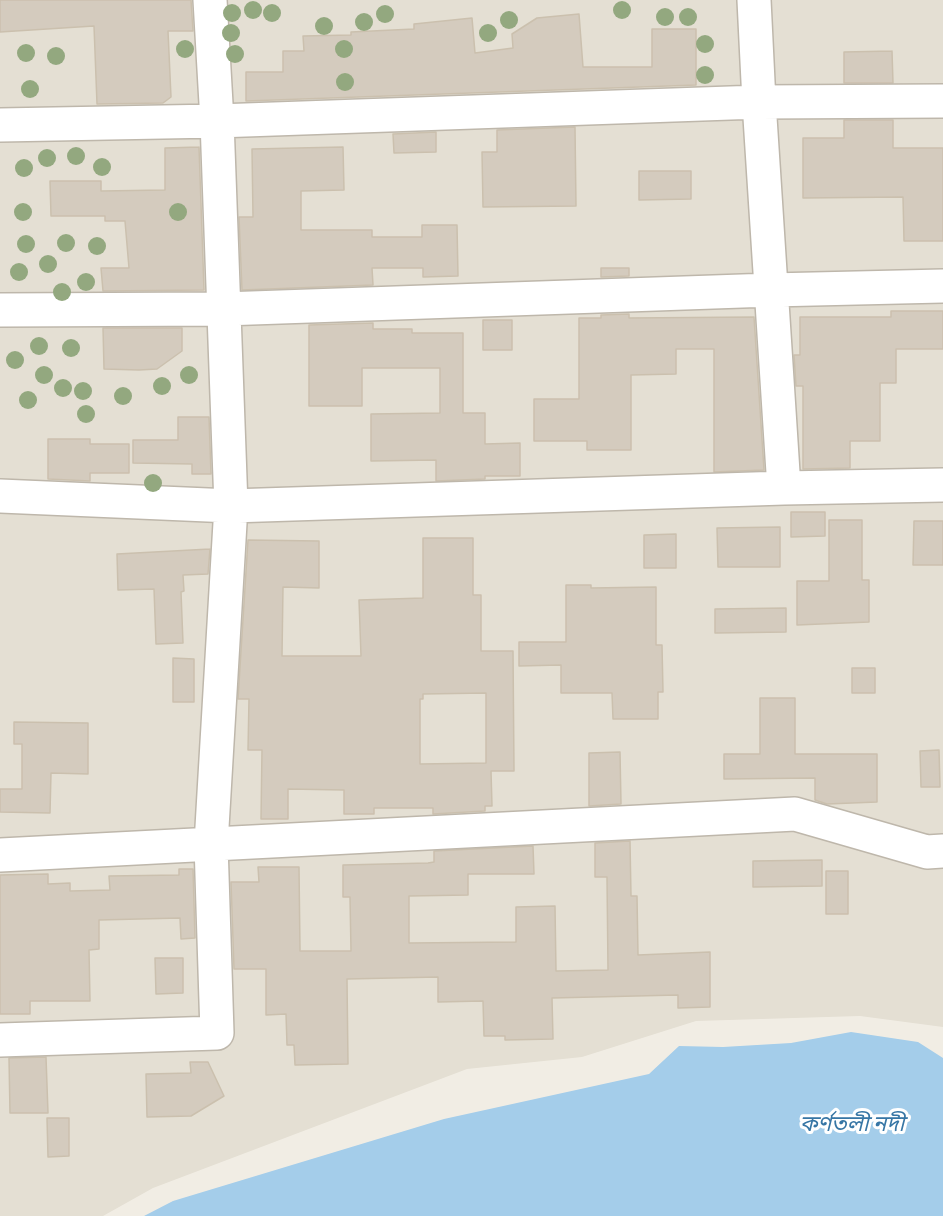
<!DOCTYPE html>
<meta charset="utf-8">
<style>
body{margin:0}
canvas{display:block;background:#f1ede4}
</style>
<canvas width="943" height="1216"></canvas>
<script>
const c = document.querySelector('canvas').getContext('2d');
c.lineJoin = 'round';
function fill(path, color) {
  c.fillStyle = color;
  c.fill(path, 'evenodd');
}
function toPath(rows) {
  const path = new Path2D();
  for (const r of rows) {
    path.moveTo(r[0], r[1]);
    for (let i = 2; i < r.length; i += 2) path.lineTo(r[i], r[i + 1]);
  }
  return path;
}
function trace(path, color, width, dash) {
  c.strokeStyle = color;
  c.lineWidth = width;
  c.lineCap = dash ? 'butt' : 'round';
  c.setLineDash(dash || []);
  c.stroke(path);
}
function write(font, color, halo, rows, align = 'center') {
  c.font = font + ' Cabin,"Noto Sans Bengali",sans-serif';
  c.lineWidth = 6;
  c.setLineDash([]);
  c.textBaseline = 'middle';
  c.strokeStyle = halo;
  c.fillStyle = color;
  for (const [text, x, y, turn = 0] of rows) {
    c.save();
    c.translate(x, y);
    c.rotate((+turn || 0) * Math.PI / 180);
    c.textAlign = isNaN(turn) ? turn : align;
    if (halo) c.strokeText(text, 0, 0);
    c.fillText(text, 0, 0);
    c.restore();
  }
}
const residential = toPath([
 [0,0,943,0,943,1027,860,1016,696,1021,582,1057,467,1069,153,1188,103,1216,0,1216]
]);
const water = toPath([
 [851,1032,918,1042,943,1058,943,1216,144,1216,173,1201,444,1119,649,1074,679,1046,723,1047,791,1043]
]);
const building = toPath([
 [0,0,191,0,193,31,168,31,171,97,163,103,97,104,94,26,0,32,0,0],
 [579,14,583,67,652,67,652,29,696,29,696,85,246,101,246,72,283,72,283,51,304,51,303,36,351,35,351,32,414,29,414,24,472,18,475,53,513,48,512,34,537,18,579,14],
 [892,51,893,83,844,83,844,52,892,51],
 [844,120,893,120,893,148,943,148,943,241,904,241,903,197,803,198,803,138,844,138,844,120],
 [575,127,576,206,483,207,482,152,497,152,497,130,575,127],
 [436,132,436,152,394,153,393,134,436,132],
 [199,147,204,290,103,291,101,268,129,268,125,221,105,221,105,216,51,216,50,181,101,181,101,191,165,190,165,148,199,147],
 [343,147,344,190,301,191,301,230,372,230,372,237,422,237,422,225,457,225,458,276,423,277,423,268,372,268,373,285,242,290,239,217,253,217,252,149,343,147],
 [639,171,691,171,691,199,639,200,639,171],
 [601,268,629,268,629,276,601,277,601,268],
 [891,311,943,311,943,349,896,349,896,383,880,383,880,441,850,441,850,468,803,469,803,386,796,386,794,355,800,355,800,317,891,317,891,311],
 [629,314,629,318,754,317,764,470,714,472,714,349,676,349,676,374,631,375,631,450,587,450,587,441,534,441,534,399,579,399,579,318,601,318,601,315,629,314],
 [483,320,512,320,512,350,483,350,483,320],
 [373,323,373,329,412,329,412,333,463,333,463,413,485,413,485,444,520,443,520,476,485,476,485,479,436,481,436,460,371,461,371,414,440,413,440,368,362,368,362,406,309,406,309,325,373,323],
 [103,328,182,328,182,351,157,369,139,370,104,369,103,328],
 [178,417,209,417,211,474,192,474,192,464,133,463,133,440,178,440,178,417],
 [48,439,90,439,90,444,129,444,129,473,90,473,90,481,48,479,48,439],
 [791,512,825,512,825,536,791,537,791,512],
 [829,520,862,520,862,580,869,580,869,622,797,625,797,581,829,581,829,520],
 [914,521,943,521,943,565,913,565,914,521],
 [780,527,780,567,718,567,717,528,780,527],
 [676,534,676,568,644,568,644,535,676,534],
 [423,538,473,538,473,595,481,595,481,651,513,651,514,771,491,771,492,806,485,806,485,811,433,814,433,808,374,808,374,814,344,814,344,790,288,789,288,819,261,819,262,750,248,750,249,699,238,699,248,540,319,541,319,588,283,587,282,656,361,656,359,600,423,598,423,538],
 [486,693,486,763,420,764,420,699,423,699,423,694,486,693],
 [210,549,208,574,183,575,184,591,181,592,183,643,156,644,154,589,118,590,117,554,210,549],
 [566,585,591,585,591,588,656,587,656,645,662,645,663,692,658,692,658,719,613,719,612,693,561,693,561,665,519,666,519,642,566,642,566,585],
 [786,608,786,632,715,633,715,609,786,608],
 [173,658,194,659,194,702,173,702,173,658],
 [852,668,875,668,875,693,852,693,852,668],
 [760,698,795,698,795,754,877,754,877,802,827,804,815,800,815,778,724,779,724,754,760,754,760,698],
 [14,722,88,723,88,774,51,773,50,813,0,812,0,789,22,789,22,744,14,744,14,722],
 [939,750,940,787,921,787,920,751,939,750],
 [620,752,621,804,589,806,589,753,620,752],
 [630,841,631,896,637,896,638,955,710,952,710,1007,678,1008,678,995,552,998,553,1039,505,1040,505,1036,484,1036,483,1001,438,1002,438,977,347,979,348,1064,295,1065,294,1045,287,1045,286,1014,266,1015,266,969,234,969,231,882,259,882,258,867,299,867,300,951,351,951,350,897,343,897,343,865,428,863,434,862,434,851,533,846,534,874,468,874,468,895,409,896,409,943,516,942,516,907,555,906,556,971,608,970,607,877,595,877,595,843,630,841],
 [822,860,822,886,753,887,753,861,822,860],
 [179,869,193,869,195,938,181,939,180,918,99,920,99,949,89,950,90,1001,30,1001,30,1014,0,1014,0,875,48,874,48,884,70,883,70,891,110,890,109,876,179,875,179,869],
 [826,871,848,871,848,914,826,914,826,871],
 [155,958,183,958,183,993,156,994,155,958],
 [46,1057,48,1113,10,1113,9,1058,46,1057],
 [190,1062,208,1062,224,1096,191,1116,147,1117,146,1074,191,1073,190,1062],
 [47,1118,69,1118,69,1156,48,1157,47,1118]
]);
const minor = toPath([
 [754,0,759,102,943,101],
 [0,125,217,121,759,102,784,488,231,506,0,496],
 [0,310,223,309,771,290,943,286],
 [784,488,943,485],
 [0,855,795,814,927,852,943,851],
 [0,1040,217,1033,211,844,231,506,217,121,210,0]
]);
const trees = [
 [253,10],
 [622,10],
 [232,13],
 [272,13],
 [385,14],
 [665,17],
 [688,17],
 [509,20],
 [364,22],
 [324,26],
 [231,33],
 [488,33],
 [705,44],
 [185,49],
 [344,49],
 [26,53],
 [235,54],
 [56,56],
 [705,75],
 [345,82],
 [30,89],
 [76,156],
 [47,158],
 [102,167],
 [24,168],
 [23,212],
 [178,212],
 [66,243],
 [26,244],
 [97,246],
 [48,264],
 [19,272],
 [86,282],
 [62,292],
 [39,346],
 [71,348],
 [15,360],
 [44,375],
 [189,375],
 [162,386],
 [63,388],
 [83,391],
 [123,396],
 [28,400],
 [86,414],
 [153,483]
];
const waterNames = [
 ["কর্ণতলী নদী",852,1125]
];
fill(residential, '#e4dfd3');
fill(water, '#a4cdea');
fill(building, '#d4cbbe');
trace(building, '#cbc0ae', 1.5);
trace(minor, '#beb7ab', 36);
trace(minor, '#fff', 33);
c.fillStyle = '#93a87f';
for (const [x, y] of trees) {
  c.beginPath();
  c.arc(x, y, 9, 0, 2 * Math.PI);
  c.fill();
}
write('italic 22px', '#3776a5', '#fff', waterNames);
</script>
